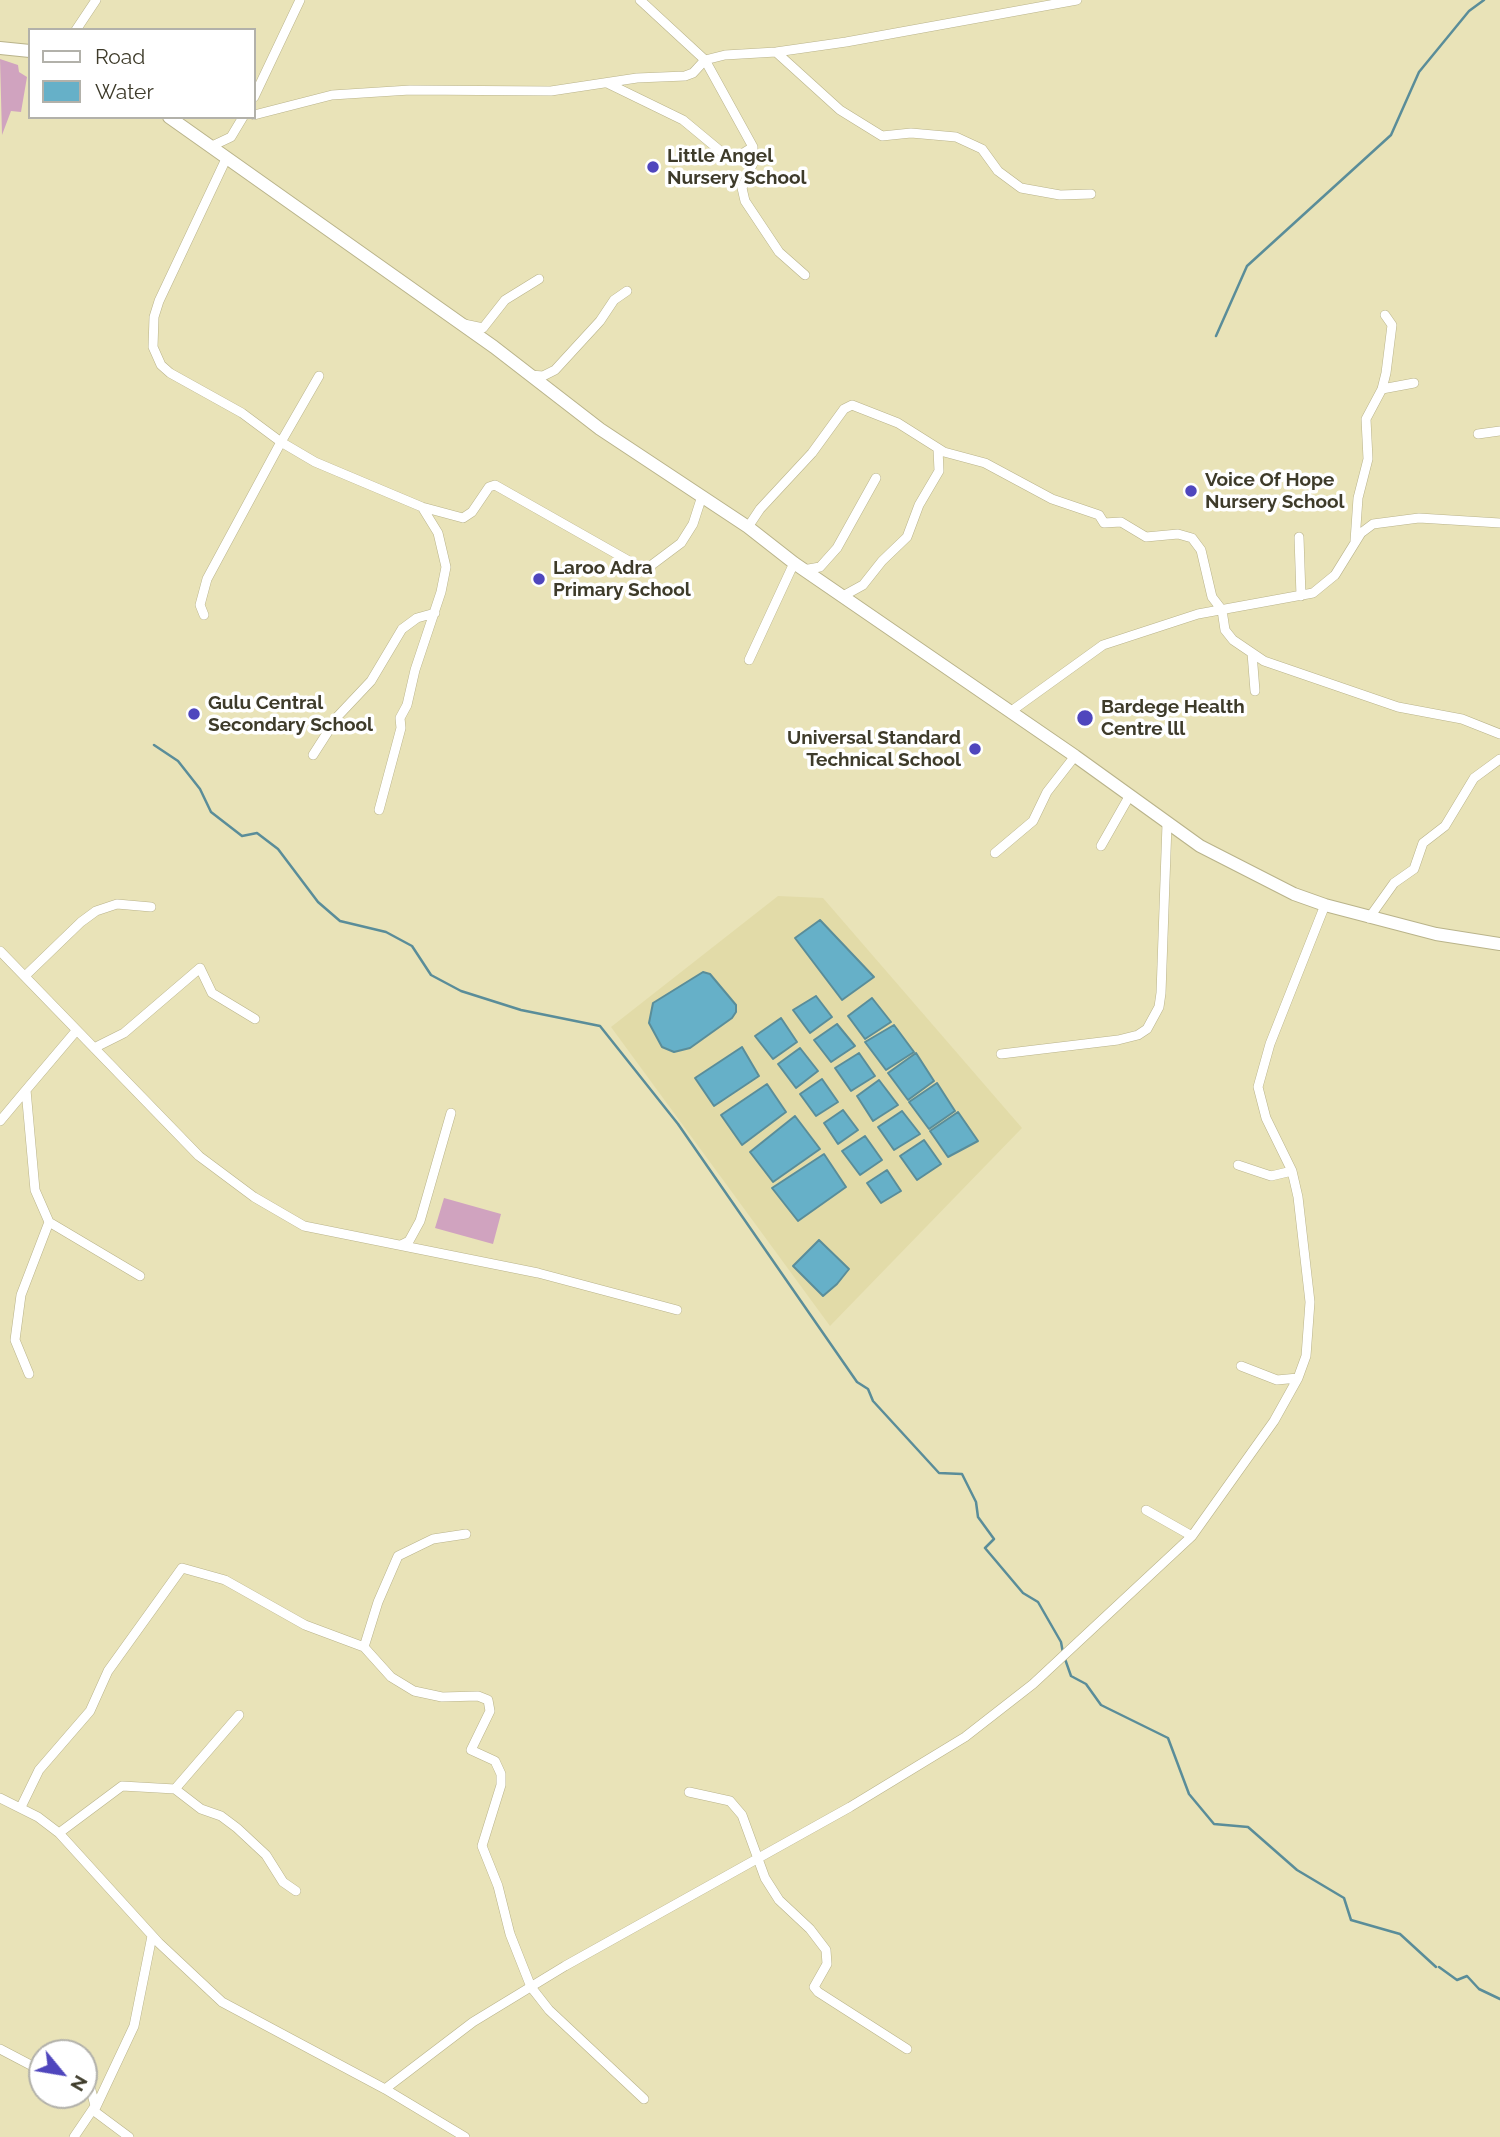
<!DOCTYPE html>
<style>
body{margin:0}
#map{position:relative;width:1500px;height:2137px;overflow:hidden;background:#e9e3b8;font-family:Raleway,sans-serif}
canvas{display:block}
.legend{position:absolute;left:28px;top:28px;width:228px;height:91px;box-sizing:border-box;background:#fff;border:2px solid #b2b1aa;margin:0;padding:9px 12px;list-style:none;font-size:21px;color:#3e3b2a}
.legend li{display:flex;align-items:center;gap:14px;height:35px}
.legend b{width:35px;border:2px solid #b2b1aa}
.north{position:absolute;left:28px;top:2039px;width:70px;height:70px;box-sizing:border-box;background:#fff;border:2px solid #b2b1aa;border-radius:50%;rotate:120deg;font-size:19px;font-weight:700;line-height:28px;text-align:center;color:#3e3b2a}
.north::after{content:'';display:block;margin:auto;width:24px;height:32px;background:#4f46bd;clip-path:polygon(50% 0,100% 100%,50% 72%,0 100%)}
</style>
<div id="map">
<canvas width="1500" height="2137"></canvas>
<ul class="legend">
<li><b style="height:9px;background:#fff"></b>Road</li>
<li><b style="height:19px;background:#66b0c8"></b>Water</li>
</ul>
<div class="north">N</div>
</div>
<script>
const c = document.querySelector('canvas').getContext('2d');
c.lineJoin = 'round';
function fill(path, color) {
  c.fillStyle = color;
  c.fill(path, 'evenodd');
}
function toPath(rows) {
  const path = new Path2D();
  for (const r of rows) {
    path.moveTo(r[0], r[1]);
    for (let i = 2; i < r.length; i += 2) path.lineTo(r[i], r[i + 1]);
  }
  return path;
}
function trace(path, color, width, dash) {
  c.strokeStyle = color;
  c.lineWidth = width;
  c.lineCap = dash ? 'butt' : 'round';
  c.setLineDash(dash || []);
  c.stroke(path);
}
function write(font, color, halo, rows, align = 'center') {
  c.font = font + ' Raleway,sans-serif';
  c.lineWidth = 7;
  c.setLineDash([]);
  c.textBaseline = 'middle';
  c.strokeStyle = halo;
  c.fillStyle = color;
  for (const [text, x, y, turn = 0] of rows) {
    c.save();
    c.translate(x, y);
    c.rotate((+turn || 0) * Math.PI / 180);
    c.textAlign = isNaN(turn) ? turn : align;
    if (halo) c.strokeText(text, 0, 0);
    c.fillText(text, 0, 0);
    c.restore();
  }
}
const built = toPath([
 [778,896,823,898,1022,1128,830,1326,611,1027]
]);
const green = toPath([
 [0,59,18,65,19,72,27,77,21,112,11,111,2,135],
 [444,1198,501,1214,493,1244,435,1228]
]);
const water = toPath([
 [820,920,874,977,842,1000,795,938,820,920],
 [703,972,710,974,736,1005,736,1012,732,1018,690,1048,674,1052,662,1047,649,1023,653,1003,703,972],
 [816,996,832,1017,810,1033,793,1010,816,996],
 [872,998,891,1022,865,1039,848,1016,872,998],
 [781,1018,797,1042,773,1059,755,1036,781,1018],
 [837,1024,855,1046,831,1062,814,1040,837,1024],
 [894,1025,914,1052,886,1070,865,1042,894,1025],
 [742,1047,759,1076,714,1106,695,1078,742,1047],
 [800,1048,818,1071,796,1088,778,1064,800,1048],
 [859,1053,875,1076,851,1091,835,1068,859,1053],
 [916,1053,934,1081,908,1100,888,1073,916,1053],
 [822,1079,838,1102,816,1116,800,1094,822,1079],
 [879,1080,898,1105,873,1121,857,1096,879,1080],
 [937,1083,955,1111,929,1129,909,1102,937,1083],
 [767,1084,786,1112,742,1145,721,1115,767,1084],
 [843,1110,858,1130,838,1144,824,1123,843,1110],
 [902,1111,920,1134,894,1150,878,1127,902,1111],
 [958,1112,978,1141,948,1157,930,1131,958,1112],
 [795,1116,820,1149,773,1182,750,1152,795,1116],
 [865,1136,882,1160,860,1175,842,1151,865,1136],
 [924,1140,941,1164,917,1180,900,1156,924,1140],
 [824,1154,846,1187,798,1221,772,1188,824,1154],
 [887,1170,901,1191,881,1203,867,1183,887,1170],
 [819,1240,849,1269,837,1284,823,1296,793,1266,819,1240]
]);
const stream = toPath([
 [1216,336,1247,266,1391,135,1419,72,1469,11,1484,0],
 [154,745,178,761,200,789,211,812,242,836,257,833,278,849,318,902,340,921,386,932,412,946,431,975,461,991,521,1010,600,1026,678,1124,857,1382,868,1389,873,1401,939,1473,962,1474,976,1502,978,1517,994,1539,985,1548,1023,1593,1038,1602,1061,1642,1063,1653],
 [1065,1659,1071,1676,1086,1684,1101,1705,1168,1738,1189,1794,1214,1824,1248,1827,1297,1870,1344,1898,1351,1920,1400,1934,1436,1967],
 [1439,1967,1457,1980,1467,1976,1479,1989,1500,1999]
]);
const street = toPath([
 [640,0,705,60,753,147,753,163,742,188,745,201,779,252,805,275],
 [76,30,96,0],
 [776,52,840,110,882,136,911,133,956,137,982,149,998,171,1021,188,1060,195,1091,194],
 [607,83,683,120,724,154,737,157,753,147],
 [254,97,300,0],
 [254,115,332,95,410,90,551,91,637,78,685,76,693,73,705,60,725,55,776,52,846,42,1077,0],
 [212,146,231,137,243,117],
 [464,324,483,328,505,300,539,279],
 [530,375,543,376,555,370,600,321,614,300,627,291],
 [319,376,281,442,315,462,422,507,463,518,472,512,489,487,495,485,645,570,681,543,693,524,702,496],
 [1382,389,1414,383],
 [1478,434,1500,431],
 [748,527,760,509,812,453,844,409,852,405,898,423,944,452,985,463,1052,499,1099,515,1104,523,1121,522,1146,537,1178,534,1192,538,1201,550,1212,597,1222,610,1225,630,1233,640,1264,661,1398,707,1462,719,1500,734],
 [1299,537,1301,596],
 [1355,541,1358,498,1368,459,1366,419,1382,389,1386,373,1392,325,1385,315],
 [803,570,820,567,837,548,876,478],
 [843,596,863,585,882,561,907,537,919,505,939,471,938,449],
 [204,615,200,605,207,579,281,442,242,413,170,373,161,365,153,347,154,317,159,301,226,159],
 [1252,653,1255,691],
 [749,660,794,563],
 [1010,712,1103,645,1198,614,1313,593,1335,575,1361,533,1373,524,1419,518,1500,523],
 [313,755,338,716,371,681,402,629,417,618,435,613],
 [379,810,401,728,400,718,407,705,415,670,441,592,446,567,438,533,422,507],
 [1101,846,1130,795],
 [995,853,1033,821,1047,792,1075,756],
 [1369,918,1394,883,1414,869,1423,843,1445,826,1474,778,1500,759],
 [0,951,199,1156,254,1197,304,1226,538,1273,677,1310],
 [25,976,81,922,96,911,117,904,151,907],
 [76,1031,26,1090,35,1190,49,1222,140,1276],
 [94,1048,124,1033,200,968,212,993,255,1019],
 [1001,1054,1118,1040,1138,1035,1147,1029,1159,1007,1161,993,1167,824],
 [0,1121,26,1090],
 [1238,1165,1271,1176,1292,1171],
 [401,1245,409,1241,420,1221,451,1113],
 [1241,1366,1277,1380,1298,1378],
 [29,1374,15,1340,21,1295,49,1222],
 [1146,1510,1192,1536],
 [364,1647,391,1677,414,1691,442,1697,478,1696,488,1700,490,1711,471,1750,495,1761,501,1774,501,1785,482,1846,498,1886,510,1934,531,1987,549,2010,644,2099],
 [175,1789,201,1809,221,1816,237,1828,266,1855,283,1882,296,1891],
 [689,1792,730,1801,742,1815,765,1878,779,1900,810,1929,826,1950,827,1964,814,1987,818,1992,907,2049],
 [0,1798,38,1817,59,1833,159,1943,222,2002,385,2089,465,2137],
 [21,1807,39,1770,90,1711,108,1671,182,1568,225,1580,305,1625,364,1647,378,1602,398,1556,433,1539,466,1534],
 [59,1833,122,1786,175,1789,239,1715],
 [0,2049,42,2071],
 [385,2089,473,2022,565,1966,850,1807,965,1737,1033,1684,1192,1536,1274,1421,1298,1378,1306,1356,1310,1302,1298,1197,1292,1171,1266,1118,1258,1087,1270,1044,1325,905],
 [74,2137,95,2106,91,2090,84,2085],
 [129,2137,94,2111,134,2026,152,1936]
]);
const secondary = toPath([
 [0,48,30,51],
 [169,117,494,347,600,429,748,527,794,563,1075,756,1200,846,1294,894,1325,905,1436,934,1500,944]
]);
const markers = [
 [653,167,7,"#4f46bd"],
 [1191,491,7,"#4f46bd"],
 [539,579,7,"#4f46bd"],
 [194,714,7,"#4f46bd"],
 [1085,718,9,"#4f46bd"],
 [975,749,7,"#4f46bd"]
];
const poiNames = [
 ["Little Angel",667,156],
 ["Nursery School",667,178],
 ["Voice Of Hope",1205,480],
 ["Nursery School",1205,502],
 ["Laroo Adra",553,568],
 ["Primary School",553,590],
 ["Gulu Central",208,703],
 ["Secondary School",208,725],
 ["Bardege Health",1101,707],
 ["Centre lll",1101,729],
 ["Universal Standard",961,738,"right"],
 ["Technical School",961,760,"right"]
];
fill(built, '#e2dba8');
fill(green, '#d0a3bf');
fill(water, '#66b0c8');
trace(water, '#5a8d99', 2);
trace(stream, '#5a8d99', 2.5);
trace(street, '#b9b38a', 10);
trace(secondary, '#b9b38a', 14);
trace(street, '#fff', 9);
trace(secondary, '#fff', 12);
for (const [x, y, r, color] of markers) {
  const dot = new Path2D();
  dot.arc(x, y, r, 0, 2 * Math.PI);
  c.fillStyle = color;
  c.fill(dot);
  trace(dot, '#fff', 2.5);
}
write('bold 19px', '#3e3b2a', '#fff', poiNames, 'left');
</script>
